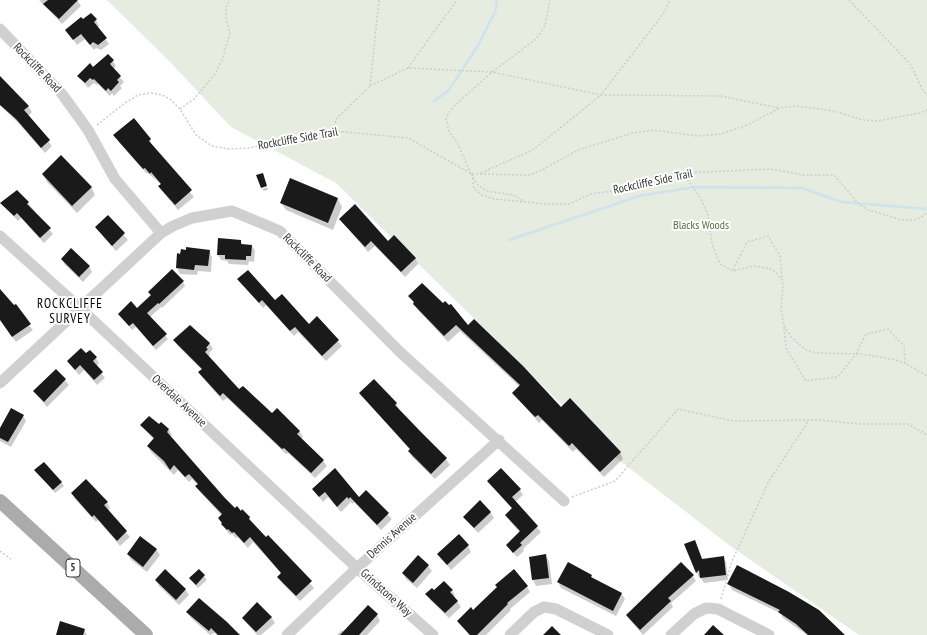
<!DOCTYPE html>
<style>
body{margin:0}
canvas{display:block;background:#fff}
</style>
<canvas width="927" height="635"></canvas>
<script>
const c = document.querySelector('canvas').getContext('2d');
c.lineJoin = 'round';
function fill(path, color) {
  c.fillStyle = color;
  c.fill(path, 'evenodd');
}
function toPath(rows) {
  const path = new Path2D();
  for (const r of rows) {
    path.moveTo(r[0], r[1]);
    for (let i = 2; i < r.length; i += 2) path.lineTo(r[i], r[i + 1]);
  }
  return path;
}
function trace(path, color, width, dash) {
  c.strokeStyle = color;
  c.lineWidth = width;
  c.lineCap = dash ? 'butt' : 'round';
  c.setLineDash(dash || []);
  c.stroke(path);
}
function write(font, color, halo, rows, align = 'center') {
  c.font = font + ' "PT Sans Narrow",sans-serif';
  c.lineWidth = 4;
  c.setLineDash([]);
  c.textBaseline = 'middle';
  c.strokeStyle = halo;
  c.fillStyle = color;
  for (const [text, x, y, turn = 0] of rows) {
    c.save();
    c.translate(x, y);
    c.rotate((+turn || 0) * Math.PI / 180);
    c.textAlign = isNaN(turn) ? turn : align;
    if (halo) c.strokeText(text, 0, 0);
    c.fillText(text, 0, 0);
    c.restore();
  }
}
const green = toPath([
 [107,0,927,0,927,635,859,635,729,545,615,457,336,183,231,127,172,64]
]);
const shadow = toPath([
 [39,0,77,0,81,6,62,24],
 [83,20,96,20,99,26,97,27,109,44,101,50,96,48,94,50,85,39,77,45,67,30],
 [113,61,116,66,113,69,124,82,120,86,122,88,114,96,112,93,110,96,98,84,97,85,94,83,88,88,79,76,93,68],
 [0,80,28,106,32,112,28,116,52,146,45,153,20,125,0,105],
 [133,120,150,140,152,146,194,197,178,210,163,192,160,187,162,185,148,173,147,174,118,141],
 [43,174,91,187,95,195,77,213,47,182],
 [291,180,338,199,342,207,333,230,286,210,281,203],
 [267,187,268,190,264,191,262,189],
 [28,203,53,234,44,243,21,218,18,221,2,204],
 [108,217,128,240,116,251,96,228],
 [340,219,388,242,415,258,418,264,405,277,375,246,368,252],
 [240,240,243,245,252,246,255,251,254,262,249,261,248,265,229,264,227,261,221,260,218,255],
 [209,251,212,257,211,272,198,271,197,275,180,274,177,268,178,254],
 [62,259,89,266,92,272,83,282,65,265],
 [239,279,309,325,317,318,342,346,326,361,298,332,294,336,266,305,263,308],
 [183,282,185,286,162,308,161,307,150,317,168,339,156,350,136,327,132,330,119,314,137,309,151,296,149,292],
 [0,291,33,330,16,342,0,319],
 [410,296,468,327,561,409,620,452,623,459,604,477,576,449,573,452,542,420,539,423,513,393,520,387,460,331,448,342,418,310],
 [190,326,210,344,213,349,209,353,210,355,208,357,239,391,272,415,277,409,300,432,303,437,301,439,323,461,327,466,315,478,288,453,286,454,227,398,223,401,203,378,199,373,202,370,178,346,174,340],
 [86,355,96,358,99,363,96,366,105,378,97,385,84,370,79,375,68,361],
 [56,370,69,385,47,407,34,391],
 [361,393,396,403,399,410,446,459,450,465,435,479,412,457,409,451,410,450],
 [23,416,26,421,11,447,0,441,0,430],
 [142,426,159,426,169,430,172,435,170,437,235,510,249,518,266,538,268,536,314,588,300,601,282,583,279,577,282,574,253,542,248,548,238,537,236,538,232,534,230,535,226,530,219,518,222,516,200,492,196,487,198,485,192,479,189,482,178,470,174,475,151,452,148,446,154,440],
 [36,470,61,482,64,486,55,493],
 [489,481,520,490,523,495,515,502,541,532,523,549,524,551,517,557,507,545,520,533,506,516,512,509],
 [313,489,359,499,366,492,392,519,381,530,354,502,353,504,351,502,341,512,328,497,323,502],
 [72,494,107,503,110,508,108,511,130,537,120,546,98,520,96,522,75,499],
 [490,512,494,518,478,533,464,517],
 [695,541,703,560,723,557,726,562,728,580,704,583,700,577,699,578,685,544],
 [468,546,471,552,451,570,438,554],
 [156,549,160,555,147,572,131,560,128,554],
 [546,556,549,561,552,584,536,586,533,580,530,558],
 [428,566,432,571,417,588,406,579,403,573],
 [199,570,207,580,198,588,190,579],
 [591,576,593,579,621,593,625,599,616,616,561,588,558,582],
 [693,576,696,581,671,603,673,607,643,635,630,620,627,615],
 [156,580,185,589,189,595,179,605,159,586],
 [729,584,845,635,807,635,783,618,780,613,732,590],
 [527,587,530,592,510,609,511,610,486,635,469,635,458,621,473,611],
 [452,590,455,596,454,597,461,607,449,618,430,600,427,595,434,592],
 [188,613,238,635,217,635,215,633,210,635,191,618],
 [377,615,380,621,367,635,337,635,342,630,344,632],
 [271,617,275,623,261,635,257,635,243,618],
 [84,630,87,635,57,635]
]);
const stream = toPath([
 [434,101,449,90,477,47,495,12,497,0],
 [509,240,639,196,695,187,802,188,842,202,927,209]
]);
const building = toPath([
 [48,0,78,0,59,19,43,4],
 [91,13,97,19,94,22,107,38,98,45,93,42,90,45,81,34,73,40,65,30,81,17,83,19],
 [108,54,114,60,110,64,121,76,117,80,119,82,111,91,108,88,106,91,94,79,93,80,90,78,85,83,77,76,90,63,93,67],
 [0,76,29,106,24,110,50,140,41,148,16,119,0,105],
 [134,118,151,139,149,141,192,190,175,205,158,186,161,184,151,172,150,174,145,168,143,169,113,135],
 [61,155,92,187,72,206,42,174],
 [263,173,267,186,261,188,256,175],
 [290,178,338,198,328,223,280,203],
 [17,190,29,202,27,204,51,228,40,238,17,213,14,216,0,203],
 [355,204,388,241,394,235,416,258,401,272,371,241,365,247,339,219],
 [108,215,125,233,112,246,95,227],
 [218,238,241,240,241,244,252,245,251,256,246,256,246,260,225,259,225,255,217,255],
 [186,247,210,250,208,266,195,265,194,270,176,268,177,253,180,254,181,249,186,250],
 [71,248,90,266,79,277,61,259],
 [172,269,184,281,159,304,158,303,147,313,167,334,153,346,133,323,129,326,118,314,131,301,137,308,151,295,148,292],
 [248,270,275,300,282,294,309,324,317,316,339,340,322,356,295,327,290,331,262,300,259,303,237,279],
 [422,283,443,303,445,301,449,305,451,304,468,325,474,319,523,366,561,407,570,398,621,452,600,472,572,443,569,446,538,415,535,417,512,393,520,385,456,325,444,336,413,304,414,302,408,296],
 [0,289,14,305,16,304,31,324,12,337,0,320],
 [190,325,210,343,206,348,208,349,205,352,239,389,243,386,272,413,277,408,300,431,297,434,324,460,311,473,284,448,282,449,223,393,220,396,198,372,202,369,173,340],
 [81,348,86,353,90,350,97,357,93,361,103,372,94,380,80,365,75,370,67,361],
 [56,369,66,379,44,402,33,391],
 [374,379,397,403,395,405,420,431,447,458,431,474,408,451,410,449,359,393],
 [11,408,24,415,8,442,0,438,0,428],
 [149,416,159,424,161,422,169,429,167,432,224,497,235,508,237,506,241,511,242,509,250,517,249,519,266,537,268,535,312,581,296,596,277,577,281,573,250,537,244,543,234,532,232,533,228,529,227,530,221,524,222,523,218,518,222,514,195,486,198,484,189,474,185,477,174,465,170,470,164,461,147,446,154,438,140,425],
 [44,462,62,482,53,490,34,470],
 [335,468,359,497,366,490,389,513,377,525,350,497,349,499,347,497,337,507,325,492,319,497,312,489],
 [501,468,521,489,512,497,538,526,520,543,522,545,513,553,506,545,520,531,505,515,512,508,487,481],
 [86,479,108,502,104,505,127,531,117,541,94,515,92,517,71,493],
 [480,500,491,512,474,528,463,517],
 [459,534,469,545,447,565,437,554],
 [140,536,157,549,143,567,127,554],
 [695,540,702,559,724,556,726,575,700,578,699,570,696,573,684,544],
 [546,554,549,578,532,580,529,557],
 [418,555,429,565,413,583,402,573],
 [568,562,592,575,591,577,622,593,613,611,557,582],
 [681,562,694,575,668,598,671,601,640,630,626,615],
 [737,565,789,592,819,610,845,635,808,635,796,624,778,612,780,610,727,584],
 [165,569,186,589,176,600,155,580],
 [199,569,205,575,196,585,189,578],
 [514,569,528,586,507,603,508,604,477,635,470,635,457,621,471,607,473,610,497,587,495,585],
 [444,581,453,590,450,592,458,601,445,613,425,594,432,588,434,590],
 [199,598,227,622,240,635,218,635,211,628,209,631,186,612],
 [257,602,272,617,256,632,242,618],
 [368,605,378,614,359,635,340,635],
 [60,621,85,629,83,635,56,635],
 [713,625,724,635,704,635],
 [552,626,561,635,543,635]
]);
const path = toPath([
 [849,0,911,65,921,87,927,96],
 [408,68,457,0],
 [370,86,408,68,492,72,601,95,663,14,670,0],
 [180,109,194,99,215,74,222,60,230,33,226,18,226,7,230,0],
 [97,125,125,103,138,95,151,93,162,95,170,99,180,109,196,135,212,146,229,149,248,148,334,131,408,138,472,174,474,189,482,195,494,199,546,204,569,204,591,194,641,187,683,173,770,169,804,175,834,175,858,203,868,210,902,220,916,220,927,213],
 [334,131,336,119,370,86,379,0],
 [481,173,533,150,601,95,721,96,779,108],
 [683,173,701,199,708,215,712,244,720,264,733,271,754,266,772,269,782,279,783,287,781,309,784,326,792,338,806,350,816,353,861,354,892,359,905,363,927,376],
 [471,174,457,142,449,132,446,118,452,108,492,72,536,39,545,26,550,0],
 [472,174,530,175,542,170,578,150,633,133,653,130,698,136,721,134,747,125,780,108,795,106,834,111,863,120,877,121,920,113,927,110],
 [473,177,477,184,486,191,514,195,525,202],
 [733,270,747,242,768,236,780,256,782,279],
 [784,328,786,348,806,381,838,377,856,354,866,334,888,329,904,346,905,363],
 [572,497,615,481,678,409,733,421,819,420,859,424,908,424,927,435],
 [0,551,11,559],
 [721,599,732,561,769,481,809,420]
]);
const minor = toPath([
 [0,29,62,94,88,130,115,179,161,233],
 [0,236,80,308,357,568,433,635],
 [0,383,161,233,173,226,192,218,232,211,280,231,400,352,564,501],
 [287,635,357,568,499,440],
 [510,635,534,612,544,607,556,609,608,635],
 [671,635,694,614,706,608,718,609,769,635]
]);
const major = toPath([
 [0,501,146,635]
]);
const shields = [
 [73,568,14]
];
const shieldNames = [
 ["5",73,568]
];
const streetNames = [
 ["Rockcliffe Road",37,68,46],
 ["Rockcliffe Side Trail",298,139,-10],
 ["Rockcliffe Side Trail",653,182,-12],
 ["Rockcliffe Road",307,258,45],
 ["Overdale Avenue",179,401,43],
 ["Dennis Avenue",392,536,-42],
 ["Grindstone Way",386,593,42]
];
const parkNames = [
 ["Blacks Woods",701,226]
];
const neighbourhoodNames = [
 ["ROCKCLIFFE",70,304],
 ["SURVEY",70,319]
];
fill(green, '#e6ecdf');
fill(shadow, '#0003');
trace(stream, '#cfe2ee', 2.5);
fill(building, '#1a1a1a');
trace(path, '#cdcdcd', 1.5, [2, 2]);
trace(minor, '#d0d0d0', 11);
trace(major, '#ababab', 14);
for (const [x, y, w] of shields) {
  const box = new Path2D();
  box.roundRect(x - w / 2, y - 9, w, 18, 3);
  c.fillStyle = '#fff';
  c.fill(box);
  trace(box, '#333', 1);
}
write('bold 11px', '#333', null, shieldNames);
write('12px', '#333', '#fff', streetNames);
write('12px', '#56703f', '#fff', parkNames);
c.letterSpacing = '1px';
write('13px', '#000', '#fff', neighbourhoodNames);
c.letterSpacing = '0px';
</script>
